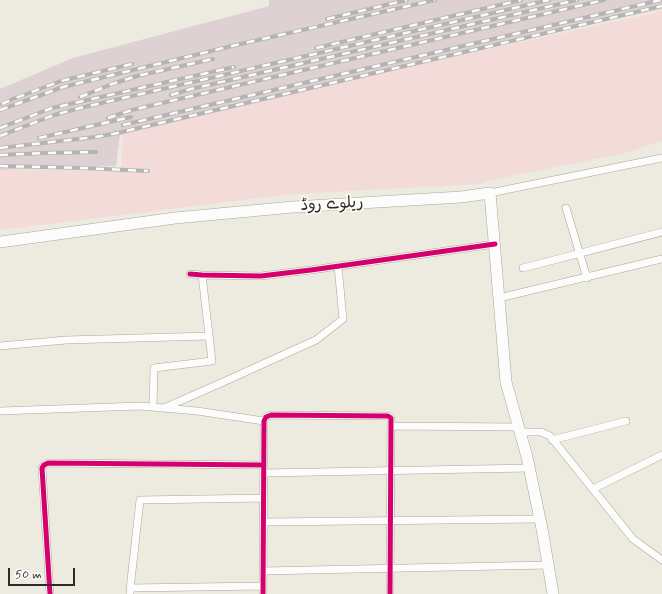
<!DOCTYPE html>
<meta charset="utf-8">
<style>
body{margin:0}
#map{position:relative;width:662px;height:594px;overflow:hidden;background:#edeae0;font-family:Mynerve,sans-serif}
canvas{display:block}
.scale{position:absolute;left:8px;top:568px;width:67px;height:18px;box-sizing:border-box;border:2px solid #2b2b2b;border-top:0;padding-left:5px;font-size:12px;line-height:14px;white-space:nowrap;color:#2b2b2b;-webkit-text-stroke:3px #fdfcf7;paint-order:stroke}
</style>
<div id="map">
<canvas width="662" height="594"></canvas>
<div class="scale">50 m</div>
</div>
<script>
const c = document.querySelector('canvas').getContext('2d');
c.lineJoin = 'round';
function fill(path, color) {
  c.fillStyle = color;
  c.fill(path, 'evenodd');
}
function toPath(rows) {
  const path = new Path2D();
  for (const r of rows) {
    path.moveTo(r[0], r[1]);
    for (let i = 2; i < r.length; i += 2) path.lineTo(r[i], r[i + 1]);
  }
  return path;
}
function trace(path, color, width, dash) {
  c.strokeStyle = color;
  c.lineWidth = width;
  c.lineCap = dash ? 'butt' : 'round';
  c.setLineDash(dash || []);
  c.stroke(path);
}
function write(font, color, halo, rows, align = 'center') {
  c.font = font + ' Mynerve,"Playpen Sans Arabic",sans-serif';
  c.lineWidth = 3.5;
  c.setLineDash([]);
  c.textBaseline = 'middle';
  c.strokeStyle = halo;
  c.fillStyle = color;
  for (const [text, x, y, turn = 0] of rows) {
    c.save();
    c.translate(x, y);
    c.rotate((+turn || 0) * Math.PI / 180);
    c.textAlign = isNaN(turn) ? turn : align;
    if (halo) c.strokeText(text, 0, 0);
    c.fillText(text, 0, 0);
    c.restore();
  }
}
const built = toPath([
 [662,11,662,141,626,153,487,181,480,184,292,194,0,230,0,169,121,171,123,130]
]);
const industrial = toPath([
 [269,0,662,0,662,9,569,29,120,135,116,166,25,168,0,170,0,89,73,58,269,6]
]);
const street = toPath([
 [490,193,662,158],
 [566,208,587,278],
 [523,268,662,232],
 [190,274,202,275,261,276,311,270,495,244],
 [499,298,662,259],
 [0,346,66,340,209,336],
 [153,407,154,368,212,361,202,275],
 [164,408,221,383,316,340,343,319,338,266],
 [0,411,140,406,197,411,264,421],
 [392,426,518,427],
 [520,432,541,432,550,436,633,539,662,560],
 [552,440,626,421],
 [264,473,529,468],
 [593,489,662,455],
 [264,522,539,519],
 [263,571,548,565],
 [131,588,263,586],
 [50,594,42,468,44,465,48,463,264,465],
 [130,594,131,580,140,500,264,498],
 [263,594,264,421,266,417,271,415,388,416,391,418,390,594]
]);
const primary = toPath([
 [0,242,175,218,293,207,461,197,490,193,506,382,527,457,542,529,553,594]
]);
const rail = toPath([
 [327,19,407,0],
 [316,48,521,0],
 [171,95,191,89,577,0],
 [80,97,112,84,137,76,213,59],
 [2,104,13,99,61,81,132,64],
 [0,110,63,87,236,45,435,0],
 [108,118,132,110,604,0],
 [123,125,661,0],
 [0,128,52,108,234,67],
 [0,136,54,115,80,108,549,0],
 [39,138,131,117],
 [0,148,95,137,113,134,662,6],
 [0,155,45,153,96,152],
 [0,166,82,168,148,171]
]);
const cycleway = toPath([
 [190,274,202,275,261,276,311,270,495,244],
 [50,594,42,468,44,465,48,463,264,465],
 [263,594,264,421,266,417,271,415,388,416,391,418,390,594]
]);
const streetNames = [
 ["ریلوے روڈ",332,205,-3]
];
fill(built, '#f2dbd9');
fill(industrial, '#ded1d3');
trace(street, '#a7a5a0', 8);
trace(primary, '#a7a5a0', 12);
trace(street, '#fcfcfa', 7);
trace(primary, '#fcfcfa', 11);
trace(rail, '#b4b4b2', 4);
trace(rail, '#fdfcf7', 2.5, [8]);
trace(cycleway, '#d6006c', 5);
write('16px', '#2b2b2b', '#fdfcf7', streetNames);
</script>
